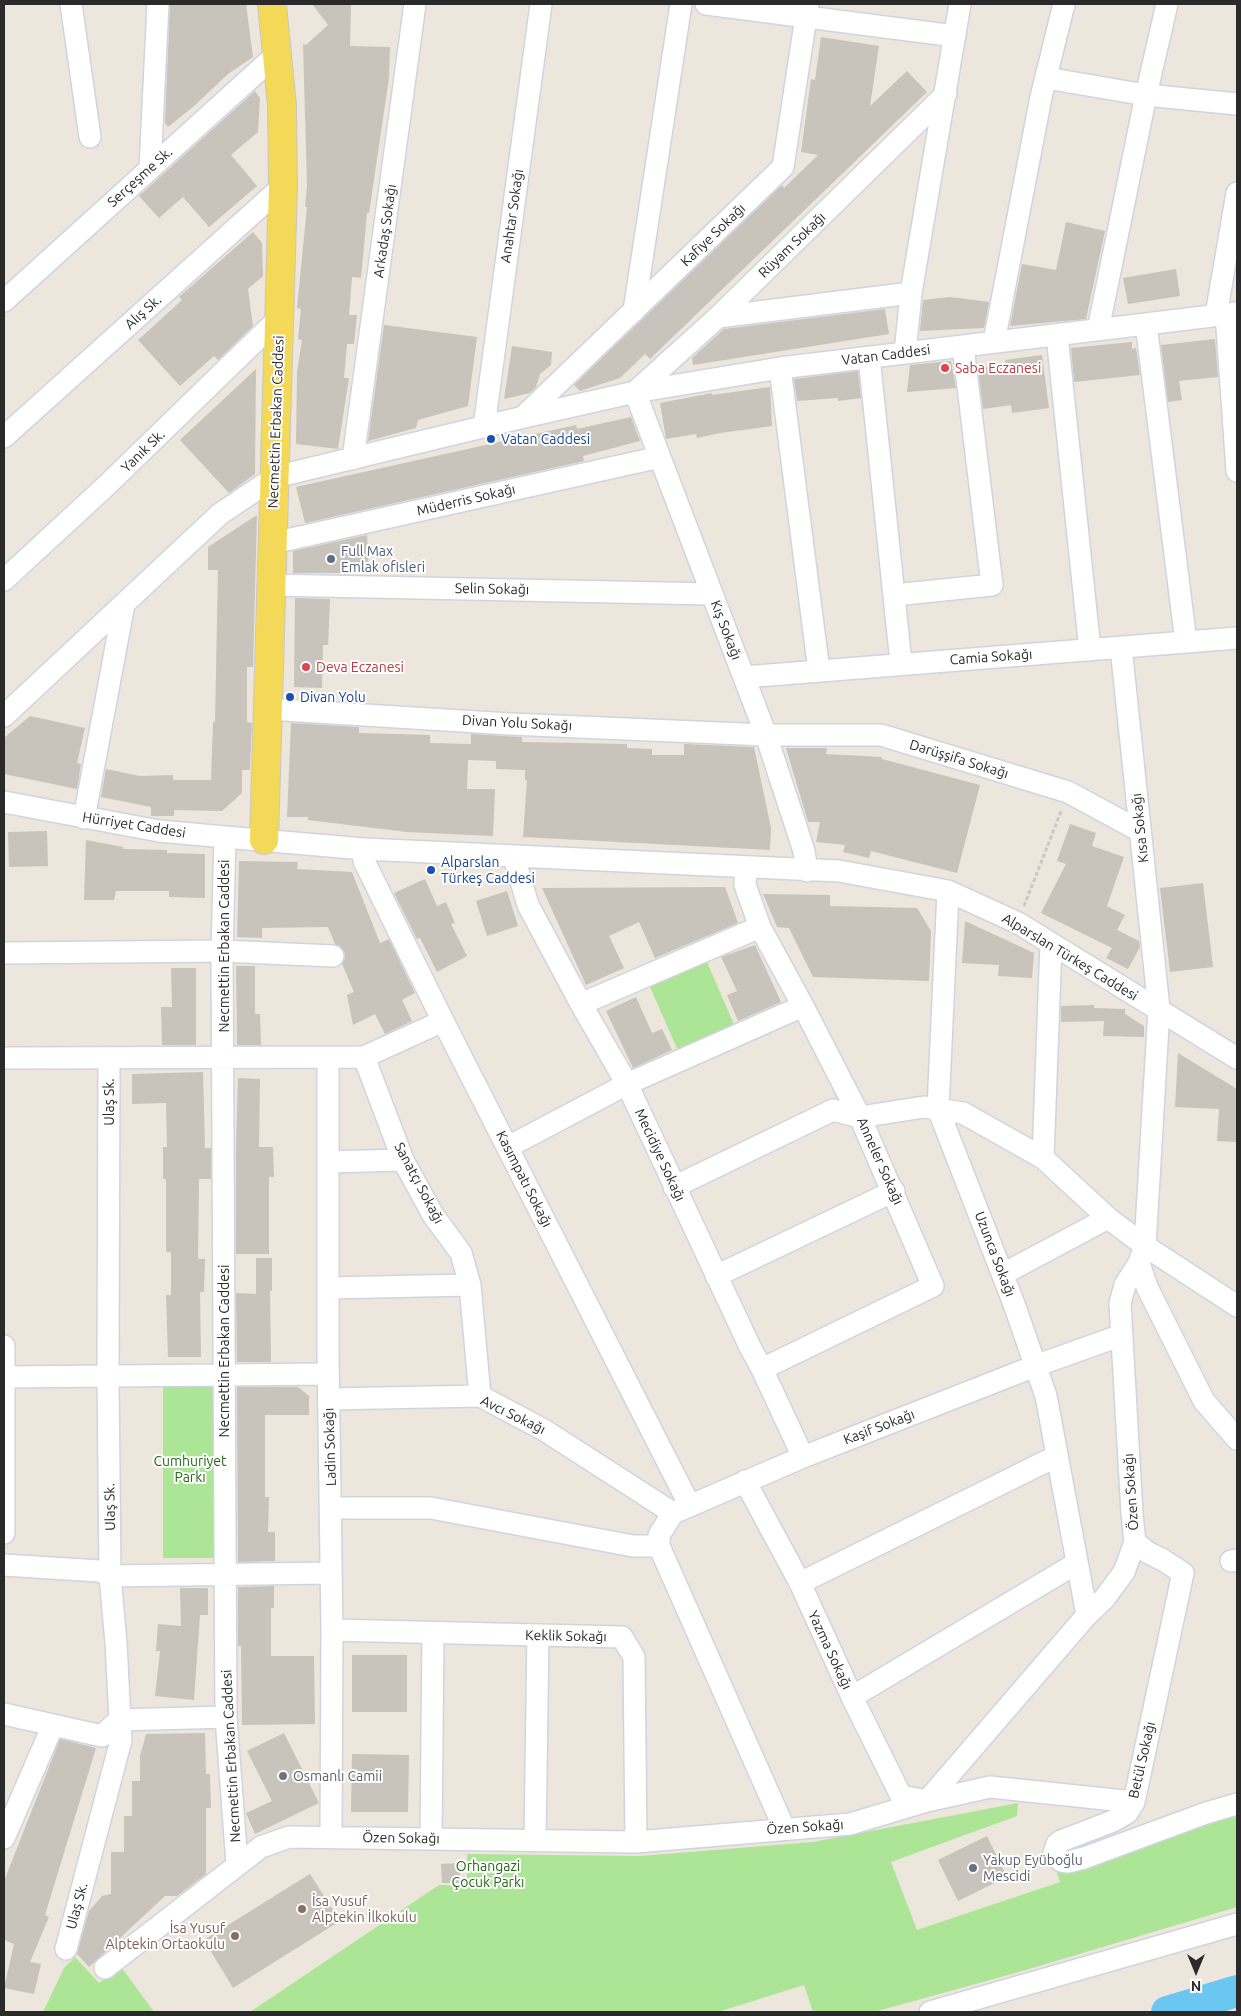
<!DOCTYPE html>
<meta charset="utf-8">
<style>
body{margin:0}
#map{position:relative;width:1241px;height:2016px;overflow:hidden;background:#ede6dc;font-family:Ubuntu,sans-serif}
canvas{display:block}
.frame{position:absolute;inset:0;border:5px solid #2a2a2a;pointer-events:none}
.north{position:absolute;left:1171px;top:1946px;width:50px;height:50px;-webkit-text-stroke:4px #fff;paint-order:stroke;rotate:180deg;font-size:14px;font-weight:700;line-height:20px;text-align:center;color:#2a2a2a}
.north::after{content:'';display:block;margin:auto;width:18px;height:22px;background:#2a2a2a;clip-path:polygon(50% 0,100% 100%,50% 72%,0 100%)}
</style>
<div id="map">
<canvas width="1241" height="2016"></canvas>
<div class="frame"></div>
<div class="north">N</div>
</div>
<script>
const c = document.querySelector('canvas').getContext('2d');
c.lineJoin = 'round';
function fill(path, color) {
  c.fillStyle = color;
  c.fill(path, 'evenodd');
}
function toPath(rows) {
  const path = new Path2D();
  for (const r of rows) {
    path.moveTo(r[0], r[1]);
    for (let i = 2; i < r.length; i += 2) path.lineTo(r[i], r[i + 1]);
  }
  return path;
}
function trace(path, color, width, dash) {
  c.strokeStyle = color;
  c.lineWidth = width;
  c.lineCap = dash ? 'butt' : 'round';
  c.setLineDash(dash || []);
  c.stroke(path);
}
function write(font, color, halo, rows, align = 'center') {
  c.font = font + ' Ubuntu,sans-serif';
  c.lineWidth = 4;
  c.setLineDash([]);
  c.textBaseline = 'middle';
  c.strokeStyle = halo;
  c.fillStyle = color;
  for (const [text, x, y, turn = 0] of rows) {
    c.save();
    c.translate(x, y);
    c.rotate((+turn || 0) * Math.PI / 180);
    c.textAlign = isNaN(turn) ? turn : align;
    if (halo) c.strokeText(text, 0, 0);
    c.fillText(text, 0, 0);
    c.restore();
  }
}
const green = toPath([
 [707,962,736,1029,679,1053,650,987],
 [216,1380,217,1558,163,1558,163,1381],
 [1018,1803,1017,1816,891,1862,917,1930,1060,1882,1057,1873,1237,1810,1237,1907,1019,1972,874,2012,813,2012,804,1985,718,2012,250,2012,439,1885,467,1886,467,1854,640,1856,813,1842],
 [75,1957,99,1983,122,1968,154,2012,43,2012,64,1968]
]);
const river = toPath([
 [1167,2012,1237,1991]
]);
const building = toPath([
 [170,4,246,4,253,57,228,74,193,107,168,127,165,123],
 [312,4,351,4,350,46,390,47,389,78,369,213,367,213,361,278,352,277,349,315,357,315,354,344,347,344,344,378,349,378,338,449,296,444,297,372,302,340,298,339,301,309,297,308,307,207,305,207,307,186,303,44,306,45,328,25],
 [821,37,879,46,870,106,907,71,927,92,650,359,645,354,620,378,580,391,574,385,782,185,784,188,818,155,801,152,811,79,815,80],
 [255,91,260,98,258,132,231,155,257,186,209,227,183,197,159,218,139,196],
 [1066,222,1105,231,1086,319,1010,326,1022,264,1056,270],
 [253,232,262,243,263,276,248,289,253,326,218,360,214,356,180,386,138,340,182,300,179,297],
 [1176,269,1180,296,1128,304,1123,278],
 [950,297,989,302,984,328,920,331,923,300],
 [885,309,889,334,693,365,692,358,724,329],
 [384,325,477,337,468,406,418,420,416,428,368,441],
 [1215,339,1218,377,1179,381,1182,400,1168,402,1161,345],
 [1132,342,1132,349,1136,348,1140,375,1074,382,1071,348],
 [512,346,552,352,551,365,540,374,536,387,530,393,504,399],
 [1042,355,1049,408,1012,413,1011,405,983,409,978,368,1006,364,1005,360],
 [951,361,956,388,907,392,910,365],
 [256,369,255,474,229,493,180,440],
 [858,371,861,398,838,401,838,398,797,401,794,379],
 [770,387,772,426,720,433,697,438,696,434,666,439,660,403,712,393,712,395],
 [631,417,640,441,583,456,584,461,305,523,296,487,576,425,577,429],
 [257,515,253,667,247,667,247,722,252,723,250,770,242,770,242,793,222,811,174,810,174,816,151,816,151,807,101,797,106,769,140,776,173,775,173,780,211,780,213,722,215,722,218,570,208,570,208,547],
 [367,535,369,573,293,573,293,551],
 [295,598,330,599,328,645,323,645,322,688,294,687],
 [30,716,85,728,77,763,81,764,77,789,4,774,4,738],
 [291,723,359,727,359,733,430,735,430,743,471,744,471,734,522,737,522,742,627,744,627,748,652,749,652,755,684,755,684,744,754,747,771,828,770,850,523,837,527,780,525,780,525,770,496,769,496,761,468,760,467,789,495,789,493,836,407,832,308,820,308,817,287,817],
 [786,748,827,748,826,754,882,757,882,759,980,785,957,873,871,851,869,858,843,852,845,845,816,842,820,822,808,822],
 [1070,824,1096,833,1092,846,1124,857,1107,906,1125,915,1117,930,1139,941,1140,947,1128,969,1106,958,1112,948,1041,913,1066,864,1057,861],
 [47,831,48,866,9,867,8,832],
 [86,840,123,847,123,849,167,850,167,853,205,854,205,898,169,897,169,891,116,891,114,900,84,900],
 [239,861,298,862,297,869,352,872,380,943,389,939,415,993,402,1000,412,1021,385,1034,375,1014,353,1025,347,995,354,992,342,964,345,957,344,951,340,946,335,944,328,927,262,928,262,938,237,937],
 [425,879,437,906,446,902,455,923,451,924,467,956,437,972,420,938,417,939,394,893],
 [1203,883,1213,967,1170,972,1160,888],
 [725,887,738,923,655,958,639,922,609,936,624,968,586,985,542,888],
 [507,891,518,926,487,936,476,901],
 [763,894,830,895,830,906,917,908,931,931,929,981,813,977,789,928,777,927],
 [965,921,1034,953,1032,978,998,976,999,965,962,963],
 [755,945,781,1002,738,1021,727,995,737,991,721,957],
 [236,966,255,966,255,1014,260,1014,261,1045,237,1045],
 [171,968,196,968,196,1045,162,1045,161,1007,172,1007],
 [636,997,652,1033,662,1029,672,1050,633,1068,606,1011],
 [1094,1005,1094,1008,1125,1009,1125,1014,1144,1026,1144,1037,1103,1036,1104,1021,1061,1022,1061,1006],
 [1178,1053,1237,1089,1237,1142,1217,1141,1219,1109,1175,1107],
 [203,1072,205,1148,211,1148,211,1179,199,1179,198,1259,205,1259,204,1292,200,1292,201,1357,168,1357,166,1295,171,1295,171,1252,166,1252,166,1179,163,1179,163,1147,167,1147,166,1103,132,1104,132,1074],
 [238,1078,260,1079,259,1147,273,1147,274,1177,269,1177,269,1254,236,1254,236,1147],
 [256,1258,272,1258,272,1291,270,1291,271,1362,237,1362,236,1293,256,1294],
 [237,1387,298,1387,309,1396,309,1415,265,1415,265,1497,269,1497,268,1532,275,1532,275,1561,238,1562],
 [274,1586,274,1608,271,1608,271,1656,314,1656,315,1724,242,1725,241,1646,238,1646,238,1587],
 [180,1588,208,1588,208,1615,200,1615,194,1700,155,1696,160,1651,156,1651,158,1624,181,1626],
 [352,1655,407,1655,407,1712,352,1712],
 [205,1733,206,1774,210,1774,211,1808,206,1808,206,1874,177,1896,165,1896,89,1967,77,1954,89,1911,102,1896,111,1894,111,1852,124,1852,124,1816,132,1816,132,1781,140,1781,140,1756,146,1734],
 [284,1733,319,1803,255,1834,246,1813,272,1801,247,1751],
 [60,1739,96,1748,45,1915,49,1917,30,1962,41,1964,34,1994,4,1988,14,1944,4,1940,4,1881],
 [352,1754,409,1755,408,1812,351,1812],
 [987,1836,1007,1877,958,1901,938,1860],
 [460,1863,460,1883,442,1883,441,1864],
 [310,1874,340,1921,233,1988,204,1940]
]);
const path = toPath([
 [1024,906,1062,809]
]);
const minor = toPath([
 [71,4,90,137],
 [706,4,955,36],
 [1046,78,1146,95,1237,104],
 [150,168,158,4],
 [4,301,277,54],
 [634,311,681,4],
 [1226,314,1237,471],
 [1216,315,1237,193],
 [718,317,911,293],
 [1146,324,1186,642],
 [1098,330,1146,95,1167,4],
 [1057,335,1090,650],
 [994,342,1041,97,1064,4],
 [905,353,911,293,960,4],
 [869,357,901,663],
 [780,368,819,671],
 [524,416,783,167,808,4],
 [484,427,541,4],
 [4,437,283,186],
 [353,459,415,4],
 [273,543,660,457],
 [4,580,106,486,279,318],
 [272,585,712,594],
 [894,595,992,585,963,346],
 [1121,647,1159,1009,1145,1246,1139,1263,1147,1287,1204,1401,1237,1439],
 [744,677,1237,638],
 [268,709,510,724,766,735,881,735,1068,792,1140,831],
 [4,716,220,514,275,477,524,417,635,392,780,368,1237,313],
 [4,802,159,831,225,837,364,849,839,871,948,891,1018,923,1237,1058],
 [84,818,124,604],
 [225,837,222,951,226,1717,237,1864],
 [364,849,364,861,443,1021,690,1506],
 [514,857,528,905,581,1004,627,1084,750,1347,762,1369,803,1457],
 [746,867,745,885,760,927,803,1006,860,1117,933,1286,762,1369],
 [807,871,804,851,766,735,635,392,718,317,946,94],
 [948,891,938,1109,1014,1304,1046,1396,1087,1615],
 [4,953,222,951,333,956],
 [581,1004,760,927],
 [328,1057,328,1356,332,1630,331,1837],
 [364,1057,403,1160,433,1215,461,1253,470,1285,480,1396],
 [4,1058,364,1057,443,1021],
 [508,1147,627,1084,803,1006],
 [1043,1158,1051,944],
 [328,1162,403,1160],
 [674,1187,833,1110,860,1117,924,1107,963,1113,1043,1158,1108,1218,1145,1246,1237,1306],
 [1003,1274,1108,1218],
 [716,1276,894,1191],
 [328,1288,470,1285],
 [4,1346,4,1533],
 [4,1377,328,1374],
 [329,1399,480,1396,544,1430,673,1513],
 [745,1481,800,1583,852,1697,901,1796,927,1801,990,1787,1134,1802],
 [332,1508,431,1508,633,1546,659,1546],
 [1135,1542,1147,1552,1163,1560,1183,1573,1134,1802,1127,1813,1113,1821,1061,1841,1057,1844,1054,1853,1061,1861,1068,1862,1084,1858,1206,1813,1237,1804],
 [1231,1561,1237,1560],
 [4,1565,99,1571,110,1576,331,1573],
 [800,1583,1057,1456],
 [332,1630,622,1637,634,1657,636,1842],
 [852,1697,1077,1563],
 [4,1714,102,1736,119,1720,226,1717],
 [784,1828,659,1546,659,1535,673,1513,803,1457,1035,1366,1122,1335],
 [4,1838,53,1725],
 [431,1839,433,1633],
 [535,1840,538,1635],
 [66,1949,121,1740,116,1643,110,1576,108,1376,109,1058],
 [105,1968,261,1847,289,1837,636,1842,850,1824,927,1801,1087,1615,1104,1599,1124,1572,1135,1542,1132,1514,1120,1303,1125,1285,1139,1263],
 [930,2012,1237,1924]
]);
const major = toPath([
 [264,840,283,186,282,106,272,4]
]);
const markers = [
 [945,368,5,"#e0444e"],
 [491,439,5,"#1a4fb4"],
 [331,559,5,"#5c6f8a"],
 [306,667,5,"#e0444e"],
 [290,697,5,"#1a4fb4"],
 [431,870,5,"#1a4fb4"],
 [283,1776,5,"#6b7280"],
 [973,1868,5,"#6b7280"],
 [302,1909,5,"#8d6e63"],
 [235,1936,5,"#8d6e63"]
];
const streetNames = [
 ["Serçeşme Sk.",140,177,-42],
 ["Anahtar Sokağı",512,216,-82],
 ["Arkadaş Sokağı",385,231,-82],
 ["Kafiye Sokağı",713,235,-44],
 ["Rüyam Sokağı",792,245,-44],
 ["Alış Sk.",143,312,-42],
 ["Vatan Caddesi",886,355,-7],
 ["Necmettin Erbakan Caddesi",276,422,-88],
 ["Yanık Sk.",143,451,-44],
 ["Müderris Sokağı",466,500,-13],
 ["Selin Sokağı",492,589,1],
 ["Kış Sokağı",726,630,69],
 ["Camia Sokağı",991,657,-4],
 ["Divan Yolu Sokağı",517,723,3],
 ["Darüşşifa Sokağı",959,759,17],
 ["Hürriyet Caddesi",134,825,9],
 ["Kısa Sokağı",1140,828,-96],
 ["Necmettin Erbakan Caddesi",224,946,-90],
 ["Alparslan Türkeş Caddesi",1070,957,31],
 ["Ulaş Sk.",109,1102,-90],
 ["Mecidiye Sokağı",660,1155,65],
 ["Anneler Sokağı",880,1161,66],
 ["Kasımpatı Sokağı",524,1179,63],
 ["Sanatçı Sokağı",419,1183,62],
 ["Uzunca Sokağı",995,1254,69],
 ["Necmettin Erbakan Caddesi",224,1351,-90],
 ["Avcı Sokağı",513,1415,26],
 ["Kaşif Sokağı",879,1427,-21],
 ["Ladin Sokağı",330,1447,-92],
 ["Özen Sokağı",1131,1492,-94],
 ["Ulaş Sk.",110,1507,-91],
 ["Keklik Sokağı",566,1636,1],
 ["Yazma Sokağı",830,1650,65],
 ["Necmettin Erbakan Caddesi",231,1756,-93],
 ["Betül Sokağı",1142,1760,-77],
 ["Özen Sokağı",805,1827,-4],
 ["Özen Sokağı",401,1838,1],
 ["Ulaş Sk.",77,1906,-75]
];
const healthNames = [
 ["Saba Eczanesi",955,368],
 ["Deva Eczanesi",316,667]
];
const transitNames = [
 ["Vatan Caddesi",501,439],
 ["Divan Yolu",300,697],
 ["Alparslan",441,862],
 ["Türkeş Caddesi",441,878]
];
const serviceNames = [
 ["Full Max",341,551],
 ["Emlak ofisleri",341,567]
];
const parkNames = [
 ["Cumhuriyet",190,1461],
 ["Parkı",190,1477],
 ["Orhangazi",488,1866],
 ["Çocuk Parkı",488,1882]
];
const worshipNames = [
 ["Osmanlı Camii",293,1776],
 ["Yakup Eyüboğlu",983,1860],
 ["Mescidi",983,1876]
];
const educationNames = [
 ["İsa Yusuf",312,1901],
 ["Alptekin İlkokulu",312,1917],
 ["İsa Yusuf",225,1928,"right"],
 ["Alptekin Ortaokulu",225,1944,"right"]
];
fill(green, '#ade597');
trace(river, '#6cc6f2', 32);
fill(building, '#c8c3bb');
trace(minor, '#d1d3e3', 24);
trace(major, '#c8c8c8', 30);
trace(path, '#c8c8c8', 3, [4, 2.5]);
trace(minor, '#fff', 21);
trace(major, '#f4d959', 28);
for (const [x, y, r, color] of markers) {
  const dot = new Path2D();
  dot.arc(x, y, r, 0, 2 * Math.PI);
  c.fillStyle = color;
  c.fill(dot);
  trace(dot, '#fff', 2);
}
write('14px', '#2a2a2a', '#fff', streetNames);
write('14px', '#be3a42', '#fff', healthNames, 'left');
write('14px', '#164399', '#fff', transitNames, 'left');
write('14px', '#4e5e75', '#fff', serviceNames, 'left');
write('14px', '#246918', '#fff', parkNames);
write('14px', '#5b616d', '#fff', worshipNames, 'left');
write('14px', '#785e54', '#fff', educationNames, 'left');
</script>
